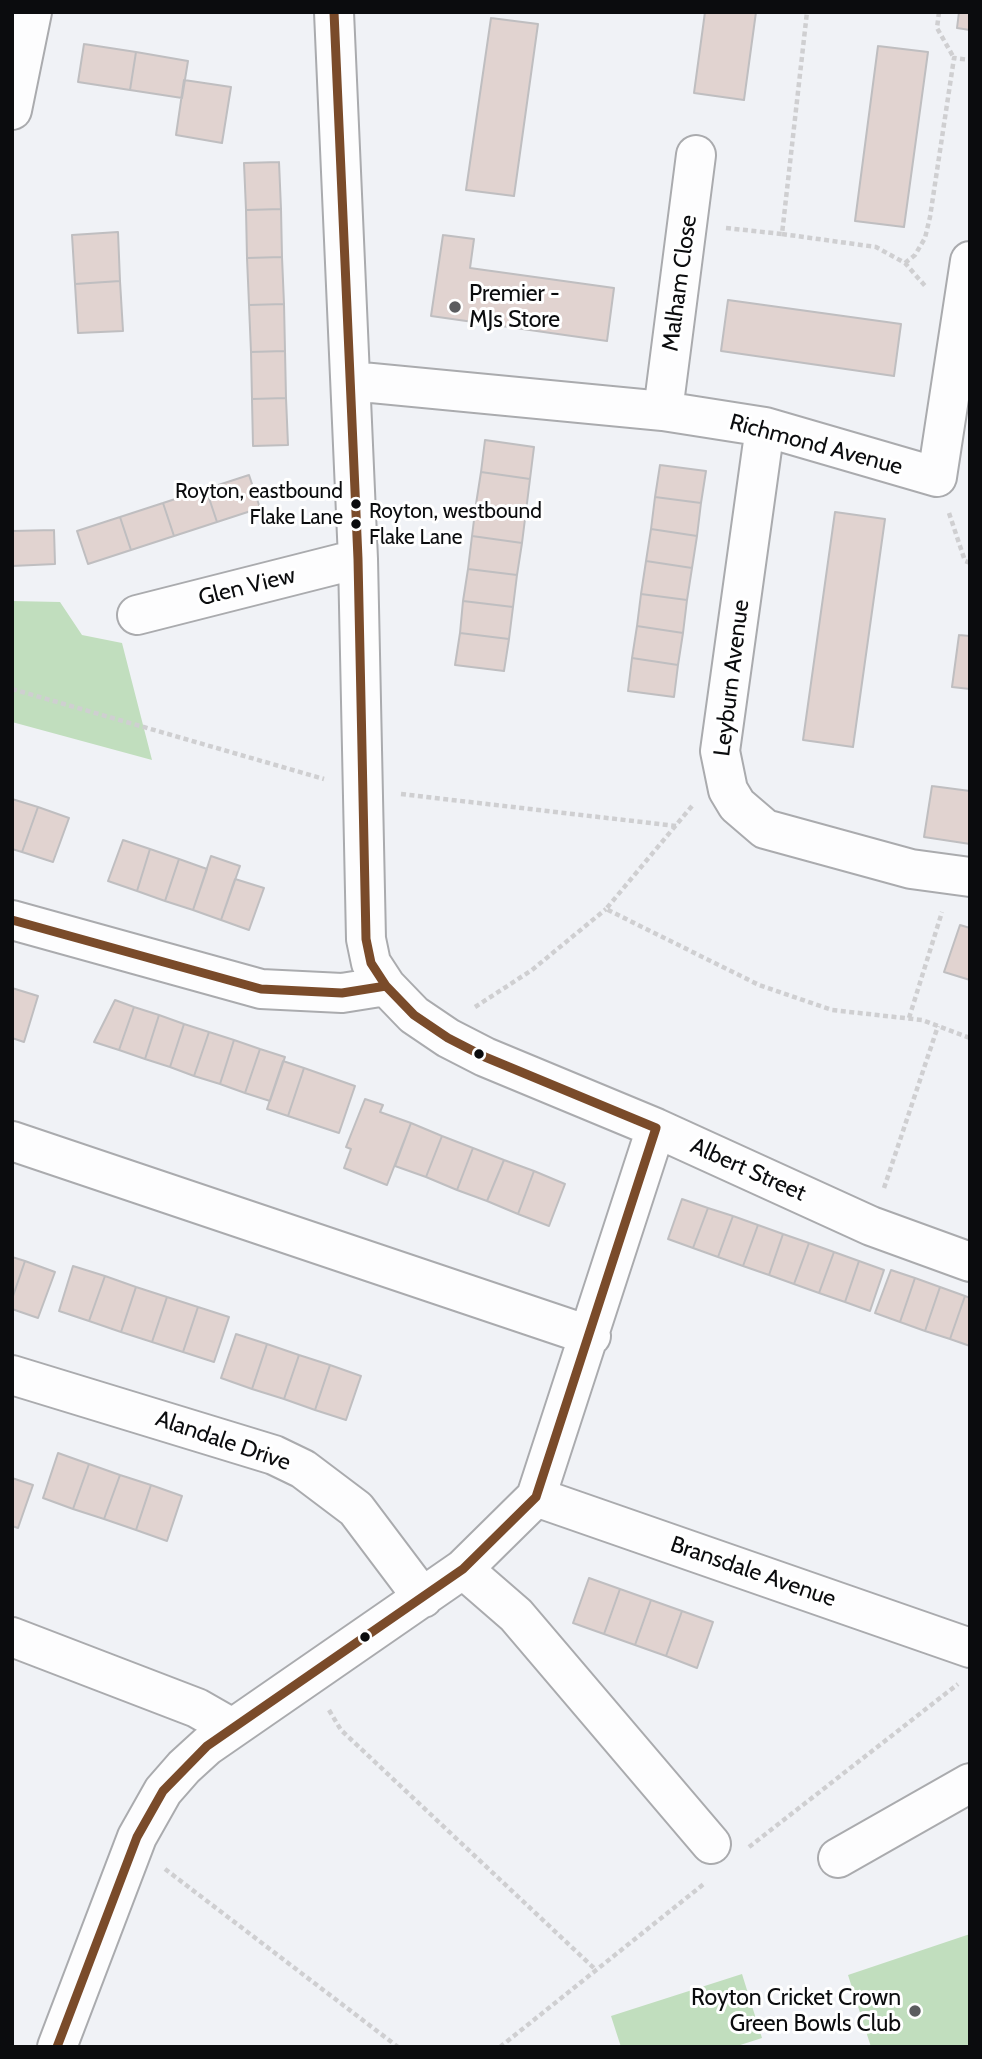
<!DOCTYPE html>
<style>
body{margin:0}
#map{position:relative;width:982px;height:2059px;overflow:hidden;background:#f0f2f6;font-family:Cabin,sans-serif}
canvas{display:block}
.frame{position:absolute;inset:0;border:14px solid #0b0c0e;pointer-events:none}
</style>
<div id="map">
<canvas width="982" height="2059"></canvas>
<div class="frame"></div>
</div>
<script>
const c = document.querySelector('canvas').getContext('2d');
c.lineJoin = 'round';
function fill(path, color) {
  c.fillStyle = color;
  c.fill(path, 'evenodd');
}
function toPath(rows) {
  const path = new Path2D();
  for (const r of rows) {
    path.moveTo(r[0], r[1]);
    for (let i = 2; i < r.length; i += 2) path.lineTo(r[i], r[i + 1]);
  }
  return path;
}
function trace(path, color, width, dash) {
  c.strokeStyle = color;
  c.lineWidth = width;
  c.lineCap = dash ? 'butt' : 'round';
  c.setLineDash(dash || []);
  c.stroke(path);
}
function write(font, color, halo, rows, align = 'center') {
  c.font = font + ' Cabin,sans-serif';
  c.lineWidth = 6;
  c.setLineDash([]);
  c.textBaseline = 'middle';
  c.strokeStyle = halo;
  c.fillStyle = color;
  for (const [text, x, y, turn = 0] of rows) {
    c.save();
    c.translate(x, y);
    c.rotate((+turn || 0) * Math.PI / 180);
    c.textAlign = isNaN(turn) ? turn : align;
    if (halo) c.strokeText(text, 0, 0);
    c.fillText(text, 0, 0);
    c.restore();
  }
}
const green = toPath([
 [12,601,60,602,82,635,122,643,152,760,12,722],
 [970,1934,970,2047,871,2047,848,1975],
 [742,1974,762,2038,734,2047,621,2047,611,2016]
]);
const building = toPath([
 [705,12,756,12,744,100,694,93,705,12],
 [959,12,970,12,970,30,957,28,959,12],
 [491,18,538,24,514,196,466,190,491,18],
 [84,44,136,52,130,90,78,82,84,44],
 [878,46,928,52,904,227,855,221,878,46],
 [136,52,188,61,182,98,130,90,136,52],
 [184,80,231,87,222,143,176,135,184,80],
 [279,162,281,209,246,210,244,163,279,162],
 [281,209,282,257,247,258,246,210,281,209],
 [118,232,120,281,75,284,72,235,118,232],
 [443,235,474,239,470,268,614,288,607,341,431,316,443,235],
 [282,257,284,304,249,305,247,258,282,257],
 [120,281,123,331,78,333,75,284,120,281],
 [728,300,901,324,894,376,721,351,728,300],
 [284,304,285,351,251,352,249,305,284,304],
 [285,351,286,398,252,399,251,352,285,351],
 [286,398,288,445,253,446,252,399,286,398],
 [485,440,534,447,530,479,481,472,485,440],
 [660,465,706,471,701,503,655,497,660,465],
 [481,472,530,479,526,511,476,504,481,472],
 [249,475,260,508,217,522,206,489,249,475],
 [206,489,217,522,174,536,163,503,206,489],
 [655,497,701,503,697,536,651,529,655,497],
 [163,503,174,536,131,550,120,517,163,503],
 [476,504,526,511,522,543,472,536,476,504],
 [835,512,885,519,853,747,803,740,835,512],
 [120,517,131,550,88,564,77,531,120,517],
 [651,529,697,536,692,568,646,561,651,529],
 [54,530,55,564,12,566,12,531,54,530],
 [472,536,522,543,517,575,468,569,472,536],
 [646,561,692,568,687,600,641,594,646,561],
 [468,569,517,575,513,607,463,601,468,569],
 [641,594,687,600,683,633,637,626,641,594],
 [463,601,513,607,509,639,460,633,463,601],
 [637,626,683,633,678,665,632,658,637,626],
 [460,633,509,639,504,671,455,665,460,633],
 [959,635,970,636,970,689,952,687,959,635],
 [632,658,678,665,674,697,628,691,632,658],
 [932,786,970,791,970,844,924,837,932,786],
 [12,799,38,807,22,852,12,849,12,799],
 [38,807,69,818,53,862,22,852,38,807],
 [123,840,150,849,137,891,108,881,123,840],
 [150,849,179,859,165,901,137,891,150,849],
 [211,856,240,866,221,920,193,910,211,856],
 [179,859,207,869,193,910,165,901,179,859],
 [235,879,264,888,249,930,221,920,235,879],
 [960,925,970,928,970,980,944,972,960,925],
 [12,988,38,996,24,1042,12,1038,12,988],
 [115,1000,134,1007,119,1050,94,1042,115,1000],
 [134,1007,159,1015,145,1059,119,1050,134,1007],
 [159,1015,184,1024,170,1067,145,1059,159,1015],
 [184,1024,209,1032,194,1076,170,1067,184,1024],
 [209,1032,234,1040,220,1084,194,1076,209,1032],
 [234,1040,260,1049,245,1093,220,1084,234,1040],
 [260,1049,285,1057,270,1101,245,1093,260,1049],
 [283,1061,304,1068,288,1116,267,1109,283,1061],
 [304,1068,355,1086,339,1133,288,1116,304,1068],
 [365,1099,383,1105,380,1112,411,1123,387,1185,344,1168,351,1149,346,1147,365,1099],
 [411,1123,442,1136,426,1177,395,1166,411,1123],
 [442,1136,473,1148,457,1190,426,1177,442,1136],
 [473,1148,504,1160,487,1201,457,1190,473,1148],
 [504,1160,534,1171,518,1214,487,1201,504,1160],
 [534,1171,565,1184,549,1226,518,1214,534,1171],
 [682,1199,708,1208,693,1248,668,1239,682,1199],
 [708,1208,733,1216,718,1257,693,1248,708,1208],
 [733,1216,758,1225,743,1266,718,1257,733,1216],
 [758,1225,783,1234,769,1275,743,1266,758,1225],
 [783,1234,809,1243,794,1284,769,1275,783,1234],
 [809,1243,834,1252,819,1293,794,1284,809,1243],
 [834,1252,859,1261,845,1302,819,1293,834,1252],
 [12,1257,25,1261,12,1299,12,1257],
 [25,1261,55,1272,38,1318,12,1309,12,1299,25,1261],
 [859,1261,884,1270,870,1311,845,1302,859,1261],
 [73,1266,105,1276,89,1321,59,1311,73,1266],
 [891,1270,915,1278,900,1322,875,1313,891,1270],
 [105,1276,136,1287,121,1332,89,1321,105,1276],
 [915,1278,940,1287,925,1331,900,1322,915,1278],
 [136,1287,167,1297,152,1342,121,1332,136,1287],
 [940,1287,965,1296,950,1339,925,1331,940,1287],
 [965,1296,970,1298,970,1346,950,1339,965,1296],
 [167,1297,198,1307,183,1352,152,1342,167,1297],
 [198,1307,229,1317,214,1362,183,1352,198,1307],
 [236,1334,267,1344,252,1389,221,1378,236,1334],
 [267,1344,299,1355,284,1399,252,1389,267,1344],
 [299,1355,330,1365,315,1410,284,1399,299,1355],
 [330,1365,361,1376,346,1420,315,1410,330,1365],
 [58,1453,89,1464,73,1509,43,1498,58,1453],
 [89,1464,120,1475,104,1519,73,1509,89,1464],
 [120,1475,151,1485,136,1530,104,1519,120,1475],
 [12,1478,33,1485,18,1528,12,1526,12,1478],
 [151,1485,182,1496,167,1541,136,1530,151,1485],
 [589,1578,620,1589,604,1634,573,1623,589,1578],
 [620,1589,651,1600,635,1645,604,1634,620,1589],
 [651,1600,682,1611,666,1656,635,1645,651,1600],
 [682,1611,713,1622,697,1668,666,1656,682,1611]
]);
const path = toPath([
 [939,12,937,28,954,58],
 [726,228,782,234,807,12],
 [782,234,876,247,905,263,926,287],
 [905,263,915,255,925,238,930,217,954,58,970,60],
 [949,513,965,561,970,563],
 [12,689,324,779],
 [401,794,676,826],
 [692,806,606,909,759,985,832,1010,922,1020,970,1038],
 [475,1007,532,970,606,909],
 [909,1018,942,912],
 [884,1188,938,1026],
 [329,1710,341,1730,596,1970],
 [749,1847,958,1684],
 [165,1869,398,2047],
 [500,2047,705,1883]
]);
const minor = toPath([
 [334,12,358,559,366,939,371,963,386,986,414,1015,448,1038,485,1057,656,1128,871,1226,970,1262],
 [12,110,32,12],
 [351,381,663,411,765,427,937,477,970,261],
 [663,411,696,155],
 [765,427,720,751,728,790,737,805,765,829,911,869,970,877],
 [137,615,358,559],
 [12,920,261,989,342,993,386,986],
 [12,1141,591,1336],
 [12,1375,274,1455,303,1469,356,1509,423,1598],
 [536,1497,970,1648],
 [463,1569,516,1615,711,1844],
 [12,1637,197,1708,232,1728],
 [838,1858,970,1783],
 [57,2047,137,1837,163,1791,184,1767,207,1746,463,1569,536,1497,656,1128]
]);
const bus1 = toPath([
 [12,920,261,989,342,993,386,986],
 [57,2047,137,1837,163,1791,207,1746,463,1569,536,1497,656,1128,485,1057,448,1038,414,1015,386,986,371,963,366,939,358,559,334,12]
]);
const markers = [
 [455,307,7,"#5b5c5f"],
 [356,504,6,"#0b0c0e"],
 [356,524,6,"#0b0c0e"],
 [479,1054,6,"#0b0c0e"],
 [365,1637,6,"#0b0c0e"],
 [915,2011,7,"#5b5c5f"]
];
const busNames = [
 ["Royton, eastbound",343,492],
 ["Flake Lane",343,518],
 ["Royton, westbound",369,512,"left"],
 ["Flake Lane",369,538,"left"]
];
const streetNames = [
 ["Malham Close",680,283,-82],
 ["Richmond Avenue",816,445,15],
 ["Glen View",247,587,-14],
 ["Leyburn Avenue",732,678,-83],
 ["Albert Street",748,1170,24],
 ["Alandale Drive",223,1441,19],
 ["Bransdale Avenue",753,1572,19]
];
const poiNames = [
 ["Premier -",469,294],
 ["MJs Store",469,320],
 ["Royton Cricket Crown",901,1998,"right"],
 ["Green Bowls Club",901,2024,"right"]
];
fill(green, '#c1debe');
fill(building, '#e1d3d0');
trace(building, '#bfbec0', 2);
trace(minor, '#aaabae', 42);
trace(path, '#cfcfd1', 4.5, [5, 3.5]);
trace(minor, '#fdfdfe', 38);
trace(bus1, '#7a4b2a', 9);
for (const [x, y, r, color] of markers) {
  const dot = new Path2D();
  dot.arc(x, y, r, 0, 2 * Math.PI);
  c.fillStyle = color;
  c.fill(dot);
  trace(dot, '#fff', 2.5);
}
write('21px', '#0b0c0e', '#fff', busNames, 'right');
write('23px', '#0b0c0e', '#fff', streetNames);
write('23px', '#0b0c0e', '#fff', poiNames, 'left');
</script>
